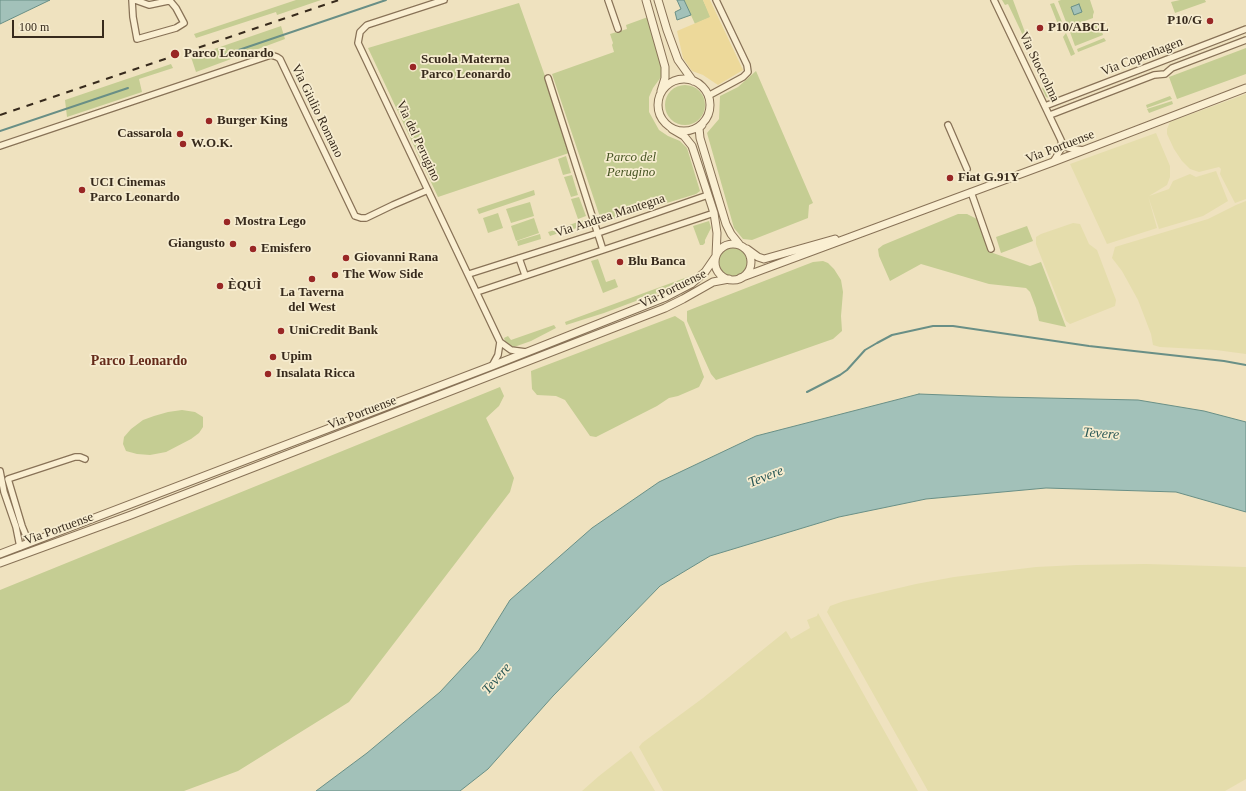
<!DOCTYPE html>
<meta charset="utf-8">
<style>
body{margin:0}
#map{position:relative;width:1246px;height:791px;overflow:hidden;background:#efe2bf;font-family:"Times New Roman",serif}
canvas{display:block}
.scale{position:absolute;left:12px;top:20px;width:92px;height:18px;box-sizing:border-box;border:2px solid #372a1c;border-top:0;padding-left:5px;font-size:12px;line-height:14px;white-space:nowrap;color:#372a1c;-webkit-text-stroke:3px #f6eccf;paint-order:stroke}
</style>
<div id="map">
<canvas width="1246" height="791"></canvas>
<div class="scale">100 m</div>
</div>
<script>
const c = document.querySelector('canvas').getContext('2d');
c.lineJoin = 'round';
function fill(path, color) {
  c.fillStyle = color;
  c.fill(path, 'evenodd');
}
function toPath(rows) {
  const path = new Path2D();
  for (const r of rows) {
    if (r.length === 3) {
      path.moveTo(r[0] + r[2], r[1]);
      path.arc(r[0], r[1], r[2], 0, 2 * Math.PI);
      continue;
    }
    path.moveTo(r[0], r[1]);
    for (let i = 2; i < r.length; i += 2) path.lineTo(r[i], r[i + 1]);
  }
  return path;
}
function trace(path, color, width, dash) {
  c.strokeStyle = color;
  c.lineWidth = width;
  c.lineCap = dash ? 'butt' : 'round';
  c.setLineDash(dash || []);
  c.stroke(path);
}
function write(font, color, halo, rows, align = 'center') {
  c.font = font + ' "Times New Roman",serif';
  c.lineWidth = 3.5;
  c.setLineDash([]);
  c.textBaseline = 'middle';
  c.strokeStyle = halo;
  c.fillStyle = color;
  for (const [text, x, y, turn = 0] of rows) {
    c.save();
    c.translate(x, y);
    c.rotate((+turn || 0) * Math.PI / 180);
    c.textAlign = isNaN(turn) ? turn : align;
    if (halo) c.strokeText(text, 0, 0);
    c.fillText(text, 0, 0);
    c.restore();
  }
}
const farmland = toPath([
 [1246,94,1246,199,1235,203,1220,174,1221,169,1219,167,1199,172,1190,169,1182,161,1174,149,1167,134,1167,129,1170,122],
 [1156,133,1170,166,1170,177,1167,185,1149,196,1169,189,1173,181,1190,174,1196,177,1216,171,1228,201,1203,216,1159,229,1148,196,1157,228,1107,244,1070,164],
 [1246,201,1246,354,1216,350,1160,347,1153,345,1151,334,1138,300,1122,271,1112,258,1115,247,1208,219,1236,205],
 [1073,223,1080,224,1089,244,1097,250,1116,300,1115,306,1070,324,1066,321,1036,244,1036,237,1041,234],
 [1146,564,1246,567,1246,779,1225,791,928,791,827,612,830,606,844,601,916,584,954,577,1036,567,1077,565],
 [818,613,918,791,663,791,639,747,642,743,703,698,786,631,791,639,810,628,807,620,817,616],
 [631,751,655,791,582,791,599,776]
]);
const green = toPath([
 [296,0,321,0,277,15,276,12,196,38,194,34],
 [684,0,703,0,711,17,695,24],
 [1002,0,1013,0,1029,43,1027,44,1008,4,1005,5],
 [1061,0,1090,0,1094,12,1093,15,1093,18,1068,27,1058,1],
 [1180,0,1205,0,1206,2,1175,13,1171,2],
 [519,3,572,152,438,197,368,48],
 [1054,3,1065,29,1062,29,1059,27,1050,4],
 [648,17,662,68,661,77,653,88,649,97,649,112,659,130,668,136,680,141,687,148,700,191,696,194,602,223,552,74,614,52,612,45,613,43,610,34,627,29,626,25],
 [1094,22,1100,25,1103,35,1075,46,1070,32],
 [281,26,285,39,196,72,191,57],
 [1066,33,1075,54,1071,56,1063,37],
 [1104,38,1106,41,1078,52,1077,49],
 [1246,48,1246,74,1177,99,1169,77],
 [171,64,173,68,139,79,142,92,67,117,65,100],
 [756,71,813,203,809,205,808,218,752,240,743,239,734,228,707,133,719,119,720,96,738,87],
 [685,105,20],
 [1046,86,1049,91,1051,90,1053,96,1049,98,1046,97,1042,88],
 [1170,96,1172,99,1147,108,1146,105],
 [1172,101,1173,104,1149,113,1147,109],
 [566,156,571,173,563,175,558,159],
 [572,175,578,195,571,197,564,177],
 [534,190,535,195,479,214,477,209],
 [579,197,586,216,578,219,571,199],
 [530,202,534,216,511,223,506,209],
 [498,213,503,228,488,233,483,218],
 [958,214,967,214,977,219,988,249,993,253,1030,266,1041,262,1066,327,1039,321,1036,308,1030,292,1026,288,989,284,921,264,890,281,879,256,878,249,883,245],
 [534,218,539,233,516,241,511,226],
 [587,219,588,224,565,232,563,227],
 [709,221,711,228,705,240,705,243,703,245,700,245,693,226],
 [1027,226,1033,241,1001,253,996,237],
 [561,228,562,232,550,236,548,232],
 [540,234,541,239,518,246,517,241],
 [733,262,14],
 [598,259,606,282,615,279,618,287,603,293,591,261],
 [823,261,828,263,834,269,841,280,843,292,841,316,842,331,833,339,716,380,711,374,687,321,687,311,813,262],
 [693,275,690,279,681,284,604,313,566,325,565,322],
 [675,316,684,322,704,377,699,387,678,396,669,398,657,406,596,437,590,436,565,400,556,396,537,395,532,389,531,371],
 [554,325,556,328,531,341,514,347,507,345,505,341,504,338,508,336,511,340],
 [500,387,504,396,499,406,486,418,514,478,510,492,349,702,238,771,184,791,0,791,0,590],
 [182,410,195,412,203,417,203,427,199,433,191,439,166,452,150,455,137,454,126,451,123,444,124,437,131,429,143,420,154,416,168,412]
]);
const sand = toPath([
 [703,0,710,0,743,70,718,85,703,75,692,71,683,58,677,31,710,17]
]);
const water = toPath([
 [0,0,50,0,0,24,0,0],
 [677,0,684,0,691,15,677,20,675,12,681,9,677,0],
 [1079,4,1082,12,1074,15,1071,7,1079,4],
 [919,394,998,397,1138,400,1204,411,1246,422,1246,512,1176,492,1046,488,926,499,839,517,710,556,660,586,553,696,488,769,460,791,316,791,367,753,440,692,479,650,510,600,592,528,659,482,756,436,919,394]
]);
const stream = toPath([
 [224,55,386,0],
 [0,131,128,88],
 [807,392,840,375,847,370,865,350,877,343,892,335,933,326,953,326,1089,346,1224,361,1246,365]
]);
const minor = toPath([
 [132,0,133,17,137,39,176,28,184,23,176,8,171,2,168,1,149,5,135,0],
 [444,0,367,25,360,32,358,43,500,342,511,350,526,352],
 [608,0,618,29],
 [994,0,1061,140,1062,146,1061,149,1053,162],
 [548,78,603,250],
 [708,96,743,77,748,72,747,65,716,0],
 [1045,106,1246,29],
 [1050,115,1154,75,1165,74,1172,68,1246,40],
 [948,125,967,169],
 [1062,142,1068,148,1083,150],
 [0,146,271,55,277,57,280,59,355,216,361,218,366,218,393,205,428,190],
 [971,192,991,249],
 [519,258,525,275],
 [469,274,598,233,708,195],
 [477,292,714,213],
 [492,366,498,355,500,342],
 [0,471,4,492,16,527,20,547],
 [29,543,22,526,8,479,75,457,80,457,85,459]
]);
const tertiary = toPath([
 [646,0,665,67,665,78,661,91],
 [658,0,667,30,678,60,693,81],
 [684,105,26],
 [702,125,699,128,700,138,726,224,731,234,739,244],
 [733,262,18],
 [747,249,758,257,764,259,835,239],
 [740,278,1053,162,1246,88],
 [0,554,492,366,666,297,691,284,705,272,716,256,717,233,714,213,692,146,684,136,672,129],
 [0,563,131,515,665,308,683,299,713,282,729,279]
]);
const rail = toPath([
 [0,115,339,0]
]);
const markers = [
 [1210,21,4,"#992725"],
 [1040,28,4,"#992725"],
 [175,54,5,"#992725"],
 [413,67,4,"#992725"],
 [209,121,4,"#992725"],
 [180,134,4,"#992725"],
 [183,144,4,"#992725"],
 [950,178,4,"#992725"],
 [82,190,4,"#992725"],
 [227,222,4,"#992725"],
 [233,244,4,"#992725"],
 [253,249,4,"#992725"],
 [346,258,4,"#992725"],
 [620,262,4,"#992725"],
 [335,275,4,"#992725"],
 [312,279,4,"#992725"],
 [220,286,4,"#992725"],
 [281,331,4,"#992725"],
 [273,357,4,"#992725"],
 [268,374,4,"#992725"]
];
const poiNames = [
 ["P10/G",1202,21,"right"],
 ["P10/ABCL",1048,28],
 ["Parco Leonardo",184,54],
 ["Scuola Materna",421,60],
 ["Parco Leonardo",421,75],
 ["Burger King",217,121],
 ["Cassarola",172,134,"right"],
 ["W.O.K.",191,144],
 ["Fiat G.91Y",958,178],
 ["UCI Cinemas",90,183],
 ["Parco Leonardo",90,198],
 ["Mostra Lego",235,222],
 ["Giangusto",225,244,"right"],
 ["Emisfero",261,249],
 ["Giovanni Rana",354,258],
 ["Blu Banca",628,262],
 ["The Wow Side",343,275],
 ["ÈQUÌ",228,286],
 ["La Taverna",312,293,"center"],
 ["del West",312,308,"center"],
 ["UniCredit Bank",289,331],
 ["Upim",281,357],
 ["Insalata Ricca",276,374]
];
const streetNames = [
 ["Via Copenhagen",1142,57,-21],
 ["Via Stoccolma",1039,67,64],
 ["Via Giulio Romano",317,111,64],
 ["Via del Perugino",418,141,65],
 ["Via Portuense",1060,147,-21],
 ["Via Andrea Mantegna",610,216,-18],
 ["Via Portuense",673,289,-26],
 ["Via Portuense",362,413,-21],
 ["Via Portuense",59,529,-20]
];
const parkNames = [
 ["Parco del",631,158],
 ["Perugino",631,173]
];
const neighbourhoodNames = [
 ["Parco Leonardo",139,361]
];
const waterNames = [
 ["Tevere",1101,434,4],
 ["Tevere",766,477,-22],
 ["Tevere",497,679,-49]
];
fill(farmland, '#e5ddac');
fill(green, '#c5cd93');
fill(sand, '#edd99a');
fill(water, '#a2c1b9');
trace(water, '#698f86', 1);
trace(stream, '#698f86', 2);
trace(minor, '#887257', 8);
trace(tertiary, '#887257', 9);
trace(minor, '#faefd2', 5.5);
trace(tertiary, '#faefd2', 7);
trace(rail, '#372a1c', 2, [7, 7]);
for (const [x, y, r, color] of markers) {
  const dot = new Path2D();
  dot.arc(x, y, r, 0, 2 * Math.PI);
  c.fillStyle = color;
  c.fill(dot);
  trace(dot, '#f6eccf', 1.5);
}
write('bold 13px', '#372a1c', '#f6eccf', poiNames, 'left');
write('13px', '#372a1c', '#f6eccf', streetNames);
write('italic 13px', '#465422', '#f6eccf', parkNames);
write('bold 14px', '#652b1a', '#f6eccf', neighbourhoodNames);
write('italic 14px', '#2a5856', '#f6eccf', waterNames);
</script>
